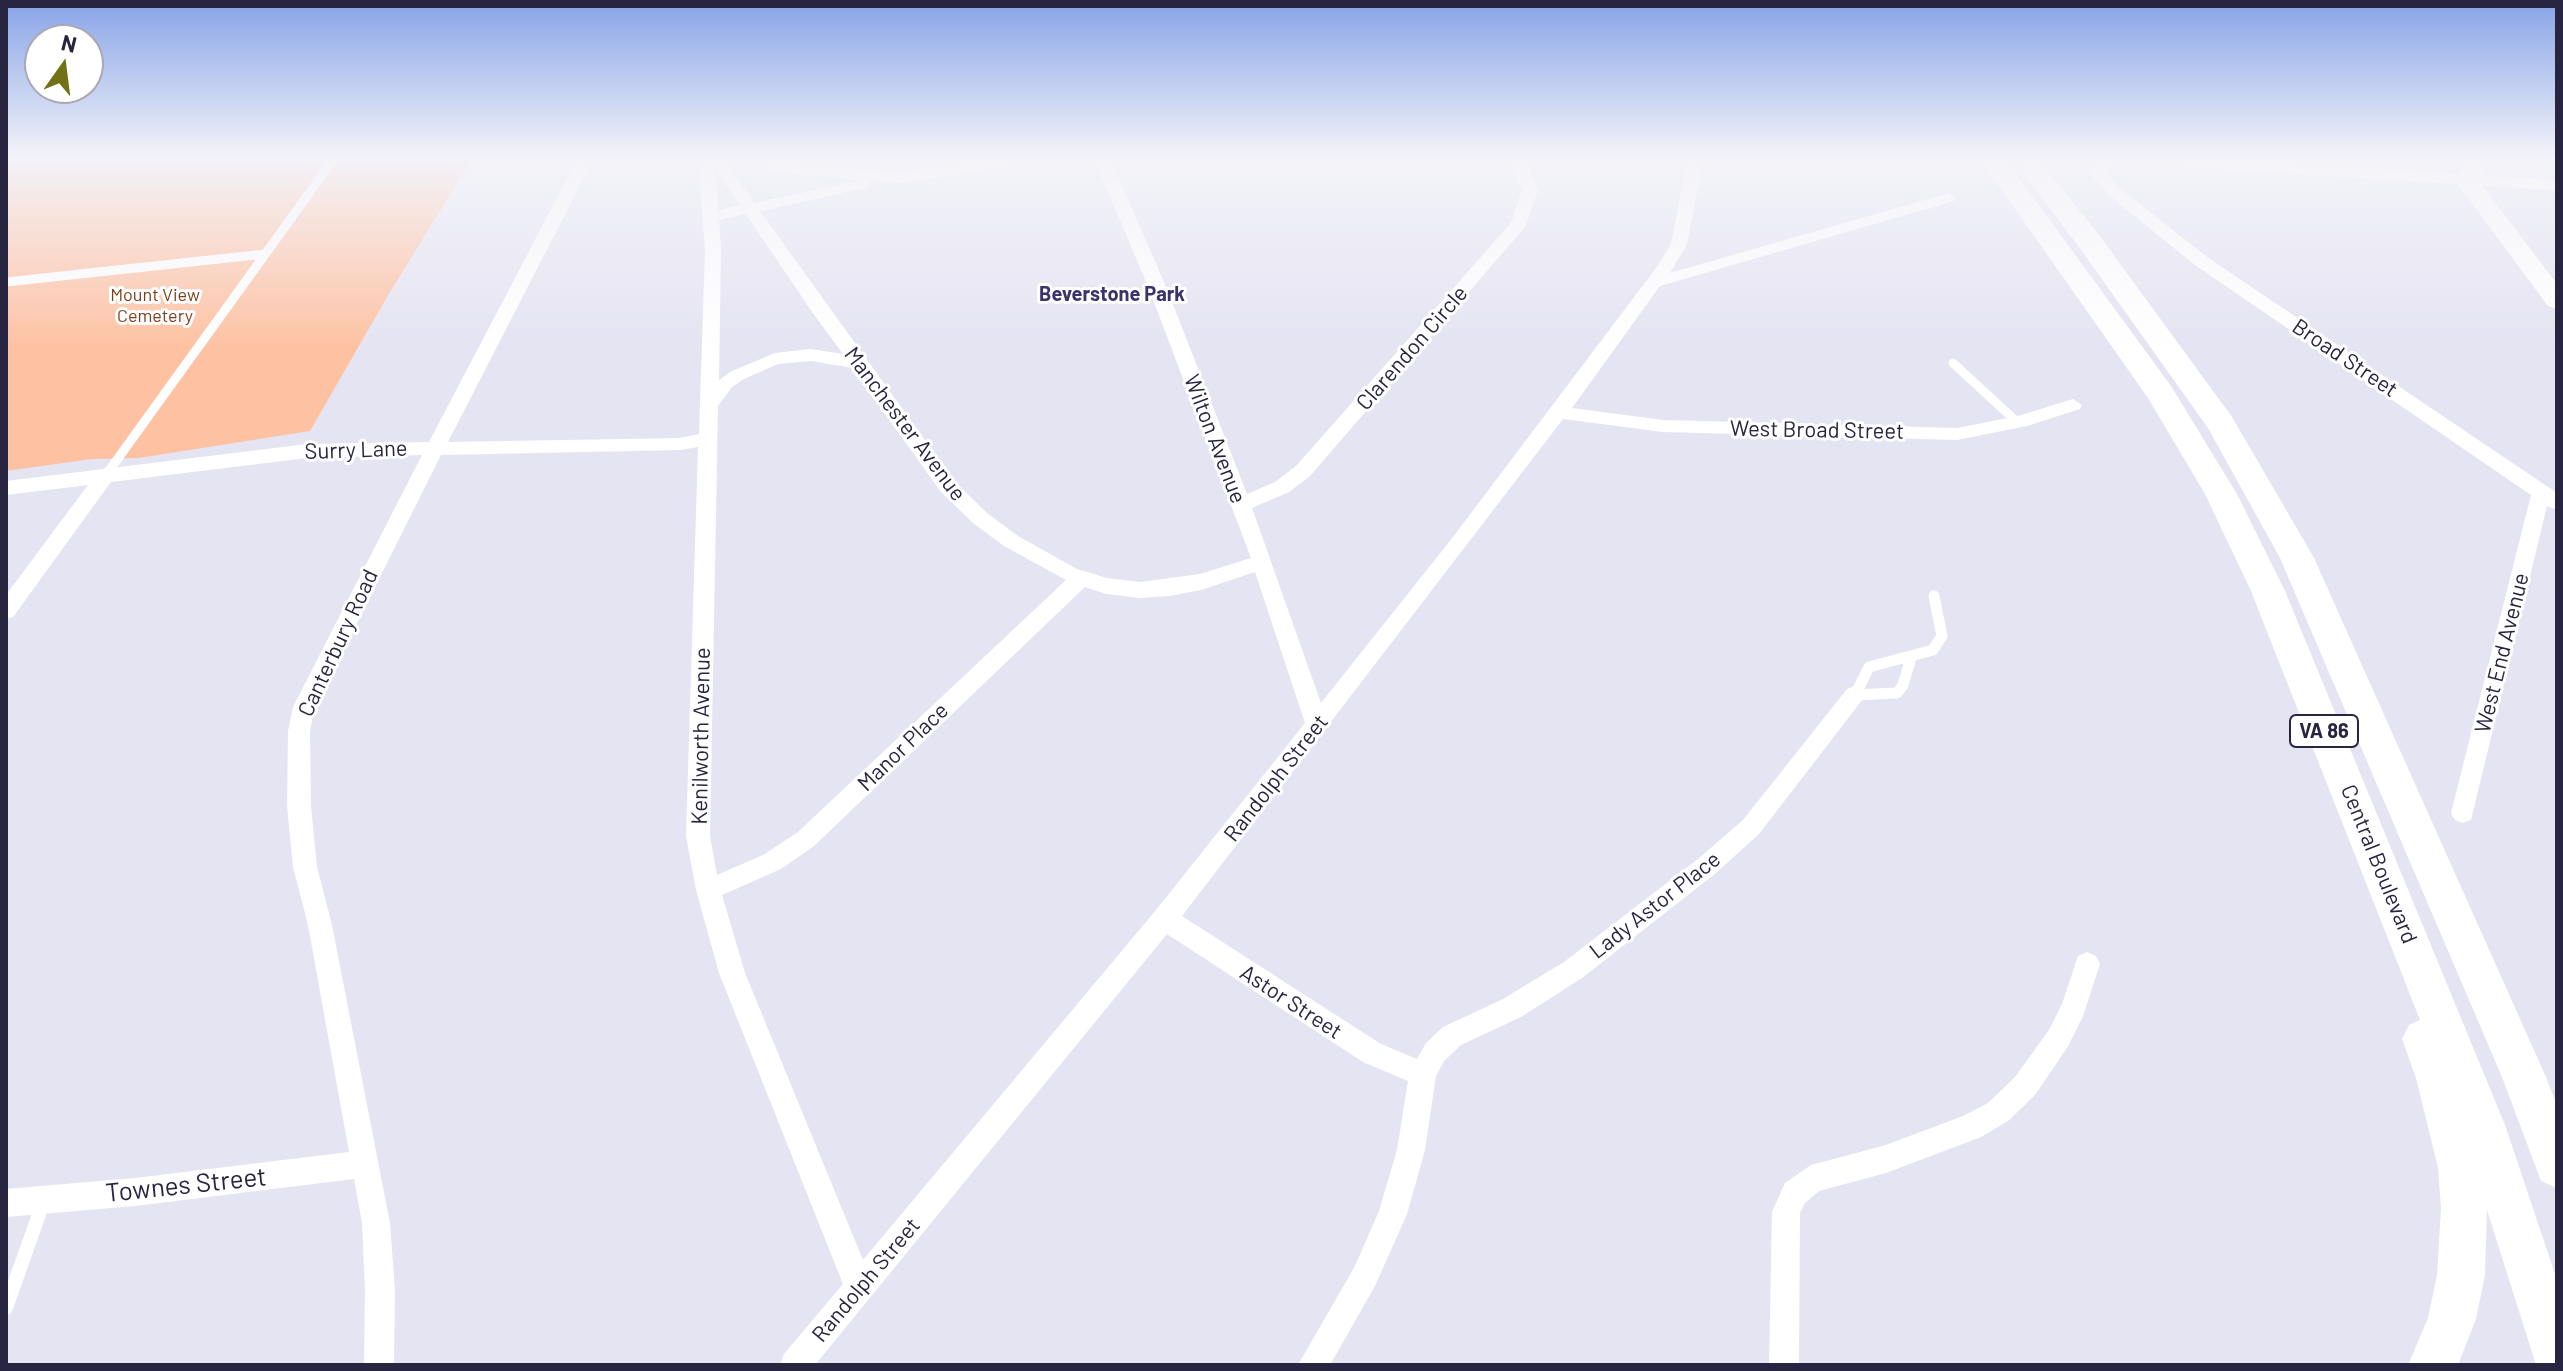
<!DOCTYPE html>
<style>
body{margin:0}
#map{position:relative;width:2563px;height:1371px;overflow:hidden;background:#e5e4f2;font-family:Barlow,sans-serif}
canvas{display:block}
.frame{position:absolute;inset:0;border:8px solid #282540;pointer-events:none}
.north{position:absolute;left:24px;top:24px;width:80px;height:80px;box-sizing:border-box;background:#fff;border:2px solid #a9a8b3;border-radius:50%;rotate:14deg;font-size:22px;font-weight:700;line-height:32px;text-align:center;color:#282540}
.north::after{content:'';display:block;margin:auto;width:28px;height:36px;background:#737115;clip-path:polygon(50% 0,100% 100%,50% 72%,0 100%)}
</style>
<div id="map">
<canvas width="2563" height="1371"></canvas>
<div class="frame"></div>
<div class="north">N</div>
</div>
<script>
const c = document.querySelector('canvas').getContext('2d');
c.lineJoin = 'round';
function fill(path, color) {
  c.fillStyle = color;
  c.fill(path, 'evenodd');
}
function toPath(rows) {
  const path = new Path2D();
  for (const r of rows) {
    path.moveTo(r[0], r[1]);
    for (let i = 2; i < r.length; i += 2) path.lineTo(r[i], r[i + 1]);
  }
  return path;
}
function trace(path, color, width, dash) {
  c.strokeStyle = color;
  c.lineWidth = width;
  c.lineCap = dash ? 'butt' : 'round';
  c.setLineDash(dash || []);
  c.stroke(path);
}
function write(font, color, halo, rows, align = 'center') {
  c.font = font + ' Barlow,sans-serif';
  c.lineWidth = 6;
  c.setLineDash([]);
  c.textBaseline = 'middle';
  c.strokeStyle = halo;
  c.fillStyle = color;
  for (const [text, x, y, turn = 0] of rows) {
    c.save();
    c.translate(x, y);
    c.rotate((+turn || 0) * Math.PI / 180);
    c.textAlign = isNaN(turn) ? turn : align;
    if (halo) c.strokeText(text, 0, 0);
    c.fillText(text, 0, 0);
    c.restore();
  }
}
const green = toPath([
 [6,156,474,156,390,292,310,431,139,458,92,459,6,471]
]);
const laneFar2 = toPath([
 [6,282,265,254],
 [1953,363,2017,422],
 [106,475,336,156]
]);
const laneFar1 = toPath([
 [104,477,107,473],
 [1911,658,1903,685,1897,693,1855,695,1869,667,1933,650,1942,636,1934,596]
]);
const lane = toPath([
 [6,1308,44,1200]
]);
const street = toPath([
 [579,156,595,156,448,442,680,438,699,434,705,250,698,156,722,156,754,203,863,180,781,173,736,156,761,156,783,163,900,173,1011,156,1051,156,1043,161,900,183,867,180,872,184,870,187,760,211,955,482,987,513,1018,536,1077,569,1107,578,1140,582,1200,574,1251,558,1149,289,1093,156,1109,156,1167,289,1247,494,1275,482,1296,466,1511,223,1522,190,1507,156,1523,156,1538,190,1525,227,1310,476,1289,492,1252,508,1321,703,1453,537,1659,264,1671,244,1688,156,1704,156,1687,244,1670,273,1942,195,1948,193,1956,198,1954,201,1660,286,1572,408,1663,420,1957,428,2018,416,2073,399,2082,405,2080,409,2027,426,1957,440,1663,432,1563,419,1182,916,1381,1044,1417,1059,1426,1043,1443,1027,1503,999,1564,962,1698,859,1743,820,1847,689,1855,686,1863,689,1866,695,1759,834,1716,873,1582,978,1521,1017,1461,1045,1444,1061,1436,1076,1425,1150,1407,1214,1375,1286,1330,1365,1298,1365,1355,1266,1379,1211,1397,1150,1408,1081,1363,1062,1167,934,815,1365,780,1365,784,1354,843,1284,719,973,696,890,686,836,698,447,680,450,441,455,315,707,310,731,311,806,317,867,332,925,390,1223,395,1291,394,1365,364,1365,365,1291,362,1223,354,1179,135,1206,6,1217,6,1189,135,1178,349,1152,308,925,293,867,287,806,288,731,293,707,422,455,307,458,111,482,13,617,6,619,6,595,88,485,6,495,6,481,307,444,429,442,579,156],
 [715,168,740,205,718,210,715,168],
 [746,214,810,309,843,354,811,349,775,353,732,371,719,380,721,250,719,220,746,214],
 [811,361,852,368,941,492,973,523,1004,546,1066,580,798,832,763,855,717,875,710,836,718,406,732,387,744,379,778,364,811,361],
 [1255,572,1305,723,1156,910,863,1260,745,973,722,895,781,869,814,846,1085,587,1106,594,1140,598,1169,596,1201,590,1255,572],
 [2164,156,2557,180,2557,190,2132,164,2103,168,2122,190,2207,257,2557,493,2557,510,2547,506,2471,820,2463,823,2455,820,2451,813,2531,495,2195,265,2110,196,2086,168,2100,157,2164,156],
 [2087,952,2096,956,2100,964,2083,1016,2067,1048,2035,1095,2008,1121,1981,1137,1886,1173,1819,1191,1805,1203,1800,1213,1799,1365,1769,1365,1772,1212,1785,1183,1811,1165,1886,1145,1963,1116,1988,1103,2015,1077,2049,1030,2062,1004,2078,956,2087,952]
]);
const secondary = toPath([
 [2469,156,2491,156,2478,180,2557,284,2557,309,2548,306,2455,180,2469,156]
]);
const primary = toPath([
 [1978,156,2003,156,2171,386,2237,494,2285,591,2505,1125,2557,1280,2557,1365,2536,1365,2487,1210,2485,1275,2476,1319,2458,1365,2408,1365,2428,1318,2437,1275,2441,1208,2438,1168,2416,1078,2402,1039,2409,1025,2420,1020,2251,591,2205,494,2148,398,1978,156],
 [2011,156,2036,156,2099,235,2232,417,2314,558,2546,1077,2557,1106,2557,1188,2541,1181,2502,1077,2280,558,2208,428,2079,247,2011,156]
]);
const farParknames = [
 ["Mount View",155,295],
 ["Cemetery",155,316]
];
const farNeighbourhoodnames = [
 ["Beverstone Park",1112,294]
];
const shields = [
 [2324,731,68]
];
const shieldNames = [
 ["VA 86",2324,731]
];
const streetNames = [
 ["Clarendon Circle",1412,348,-49],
 ["Broad Street",2345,358,34],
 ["Manchester Avenue",905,424,53],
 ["West Broad Street",1817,430,1],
 ["Wilton Avenue",1215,439,69],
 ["Surry Lane",356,450,-2],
 ["Canterbury Road",338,643,-65],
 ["West End Avenue",2502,653,-76],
 ["Kenilworth Avenue",701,736,-89],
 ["Manor Place",903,747,-44],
 ["Randolph Street",1276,778,-52],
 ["Central Boulevard",2379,864,68],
 ["Lady Astor Place",1655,905,-38],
 ["Astor Street",1291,1002,33],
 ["Randolph Street",866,1280,-50]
];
const nearStreetnames = [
 ["Townes Street",186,1185,-6]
];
fill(green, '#fec2a3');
trace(laneFar2, '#fff', 9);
trace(laneFar1, '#fff', 11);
trace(lane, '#fff', 14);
fill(street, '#fff');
fill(secondary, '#fff');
fill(primary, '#fff');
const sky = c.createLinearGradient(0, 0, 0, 348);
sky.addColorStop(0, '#87a3e7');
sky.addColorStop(0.45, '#f3f3f9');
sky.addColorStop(1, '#f3f3f900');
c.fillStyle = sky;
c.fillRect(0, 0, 2563, 348);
write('18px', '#7c3e1a', '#fff', farParknames);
write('bold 20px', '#3c326c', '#fff', farNeighbourhoodnames);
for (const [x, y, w] of shields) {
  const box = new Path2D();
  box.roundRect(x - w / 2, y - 16, w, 32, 6);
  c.fillStyle = '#fff';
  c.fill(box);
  trace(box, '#282540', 2);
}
write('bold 20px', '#282540', null, shieldNames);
write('22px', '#282540', '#fff', streetNames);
write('26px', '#282540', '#fff', nearStreetnames);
</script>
